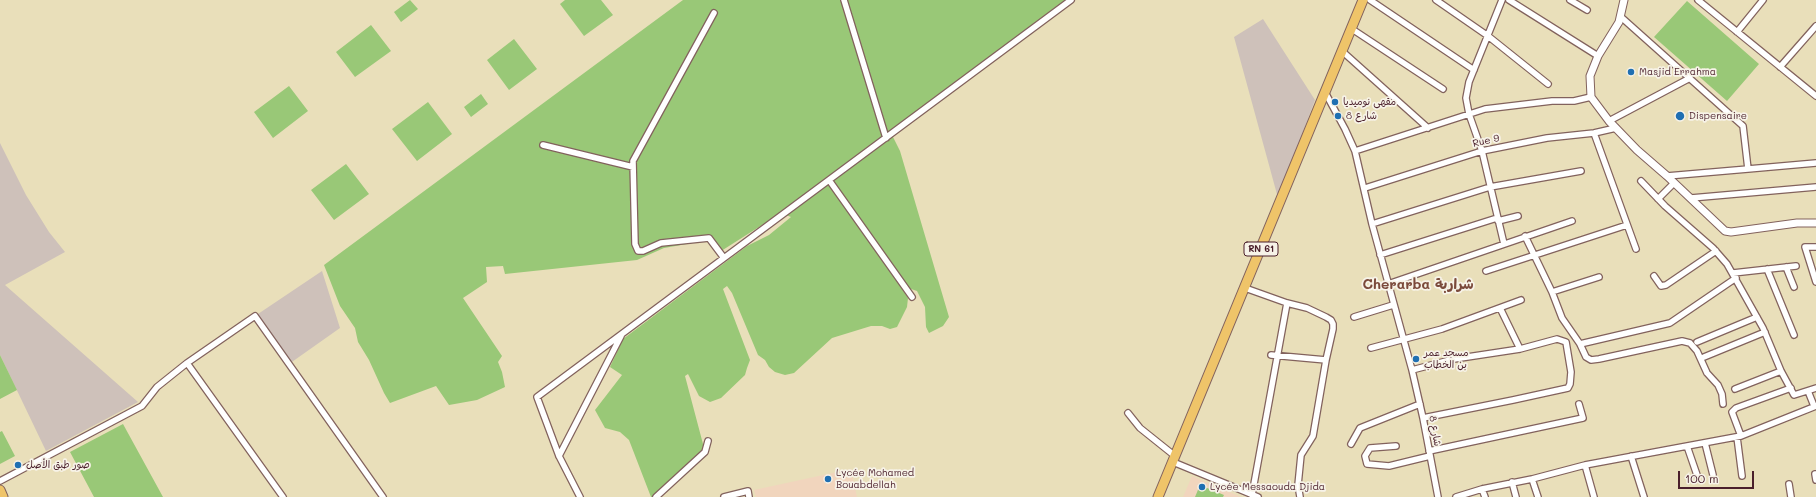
<!DOCTYPE html>
<meta charset="utf-8">
<style>
body{margin:0}
#map{position:relative;width:1816px;height:497px;overflow:hidden;background:#e9dfba;font-family:Mali,sans-serif}
canvas{display:block}
.scale{position:absolute;left:1678px;top:471px;width:76px;height:18px;box-sizing:border-box;border:2px solid #4a1f2b;border-top:0;padding-left:5px;font-size:12px;line-height:14px;white-space:nowrap;color:#4a1f2b;-webkit-text-stroke:3px #f7f3e8;paint-order:stroke}
</style>
<div id="map">
<canvas width="1816" height="497"></canvas>
<div class="scale">100 m</div>
</div>
<script>
const c = document.querySelector('canvas').getContext('2d');
c.lineJoin = 'round';
function fill(path, color) {
  c.fillStyle = color;
  c.fill(path, 'evenodd');
}
function toPath(rows) {
  const path = new Path2D();
  for (const r of rows) {
    path.moveTo(r[0], r[1]);
    for (let i = 2; i < r.length; i += 2) path.lineTo(r[i], r[i + 1]);
  }
  return path;
}
function trace(path, color, width, dash) {
  c.strokeStyle = color;
  c.lineWidth = width;
  c.lineCap = dash ? 'butt' : 'round';
  c.setLineDash(dash || []);
  c.stroke(path);
}
function write(font, color, halo, rows, align = 'center') {
  c.font = font + ' Mali,"Playpen Sans Arabic",sans-serif';
  c.lineWidth = 3.5;
  c.setLineDash([]);
  c.textBaseline = 'middle';
  c.strokeStyle = halo;
  c.fillStyle = color;
  for (const [text, x, y, turn = 0] of rows) {
    c.save();
    c.translate(x, y);
    c.rotate((+turn || 0) * Math.PI / 180);
    c.textAlign = isNaN(turn) ? turn : align;
    if (halo) c.strokeText(text, 0, 0);
    c.fillText(text, 0, 0);
    c.restore();
  }
}
const built = toPath([
 [851,469,857,497,756,497,754,490],
 [1192,476,1241,497,1183,497]
]);
const industrial = toPath([
 [1263,19,1315,100,1278,198,1234,37],
 [0,143,26,195,49,232,65,252,5,285,138,402,46,451,0,355],
 [322,271,340,328,289,364,255,316]
]);
const green = toPath([
 [410,0,418,9,401,22,394,12],
 [565,0,601,0,613,15,584,36,560,4],
 [683,0,1067,0,890,131,900,151,949,317,943,326,929,333,926,327,925,307,917,291,908,288,903,290,908,298,907,307,897,327,890,329,882,326,871,326,832,338,794,373,785,375,775,372,769,367,765,360,758,355,732,293,727,286,723,289,750,360,747,368,745,375,721,398,710,402,699,396,688,374,685,376,703,444,703,457,658,497,651,497,629,440,620,432,605,428,595,410,622,375,610,367,623,339,747,246,769,235,791,217,781,213,718,253,710,240,664,248,637,260,505,274,503,266,486,267,487,282,463,298,502,356,498,362,502,372,505,387,477,400,449,405,436,386,390,403,384,393,369,360,358,342,355,328,340,306,324,265],
 [1687,1,1759,64,1727,101,1654,37],
 [371,25,391,51,355,77,336,52],
 [514,39,537,69,509,90,487,60],
 [289,86,308,111,273,138,254,112],
 [481,94,488,104,471,117,464,107],
 [428,102,452,134,417,161,392,129],
 [346,164,369,194,334,220,311,190],
 [0,355,17,390,0,399],
 [123,424,163,497,94,497,70,452],
 [2,431,15,456,0,464,0,432],
 [1200,485,1224,495,1223,497,1195,497]
]);
const minor = toPath([
 [844,0,886,138],
 [1370,0,1474,70],
 [1436,0,1488,36,1548,84],
 [1502,0,1469,82,1466,98,1469,114,1482,151,1504,244],
 [1509,0,1598,56],
 [1570,0,1587,10],
 [1698,0,1816,96],
 [714,13,633,161,635,244,638,251,643,251,661,243,709,238,724,258],
 [1621,17,1743,126,1748,169,1667,176],
 [1352,29,1443,89],
 [1737,32,1763,0],
 [1343,52,1428,128],
 [1780,67,1816,26],
 [1326,94,1345,129,1355,151,1372,224,1412,370,1423,418,1438,497],
 [1609,121,1690,78],
 [1594,133,1636,249],
 [543,145,633,167],
 [1355,151,1485,109,1552,101,1574,101,1591,97],
 [1748,169,1816,163],
 [829,180,912,297],
 [1641,181,1665,206,1713,248,1727,264,1763,328,1781,371,1794,395,1816,388],
 [1365,188,1482,151,1547,138,1594,133,1616,128],
 [1691,198,1816,187],
 [1658,199,1674,183],
 [1498,221,1518,216],
 [1372,224,1490,187,1581,171],
 [1525,236,1552,292,1562,318,1580,344,1586,357,1591,360,1599,359,1682,341,1690,343,1697,351,1707,373,1718,385,1722,394,1723,404],
 [1816,247,1805,247,1816,282],
 [1380,255,1497,218],
 [1786,267,1794,287],
 [1767,269,1794,335],
 [1486,271,1627,225],
 [1733,273,1796,266],
 [1654,276,1661,286,1666,285,1716,251],
 [1388,284,1572,221],
 [1245,288,1287,303,1307,308,1326,317,1331,320,1333,324,1333,329,1326,360,1313,436,1301,455,1298,485,1300,497],
 [1552,292,1599,277],
 [1500,308,1520,349],
 [1354,317,1393,305],
 [1697,342,1757,317],
 [1580,344,1670,323,1736,278],
 [1371,348,1442,329,1521,300],
 [1271,355,1326,360],
 [1704,357,1765,332],
 [187,363,283,497],
 [1412,370,1454,359,1520,349,1557,339,1566,342,1571,372,1570,384,1568,388,1513,400,1423,418],
 [1735,389,1781,371],
 [1808,391,1814,406],
 [1128,413,1140,428,1175,456],
 [1741,436,1732,412,1736,408,1791,388],
 [1737,437,1742,476],
 [1705,443,1713,475],
 [1351,444,1360,428,1420,404],
 [1396,446,1370,448,1365,456,1367,464,1389,466,1430,456],
 [1687,446,1697,475],
 [1429,451,1583,418,1579,404],
 [559,456,621,336],
 [1631,456,1644,497],
 [1173,462,1258,497],
 [1585,465,1594,497],
 [1815,474,1816,480],
 [1532,479,1538,497],
 [0,481,142,406,157,387,187,363,255,316,383,497],
 [1512,482,1516,497],
 [1789,484,1791,497],
 [1482,489,1485,497],
 [1252,495,1287,303],
 [580,497,559,456,537,397,1071,0],
 [656,497,705,452,708,441],
 [724,497,748,491,749,497],
 [1456,497,1482,489,1532,479,1585,465,1741,436,1816,406]
]);
const tertiary = toPath([
 [1624,0,1619,22,1598,56,1590,76,1591,97,1609,121,1637,150,1667,176,1725,231,1731,232,1797,223,1816,223]
]);
const primary = toPath([
 [0,490,3,497],
 [1158,497,1363,0]
]);
const markers = [
 [1631,72,4,"#1f6fb2"],
 [1335,102,4,"#1f6fb2"],
 [1338,116,4,"#1f6fb2"],
 [1680,116,5,"#1f6fb2"],
 [1416,359,4,"#1f6fb2"],
 [18,465,4,"#1f6fb2"],
 [828,479,4,"#1f6fb2"],
 [1202,487,4,"#1f6fb2"]
];
const shields = [
 [1261,249,34]
];
const shieldNames = [
 ["RN 61",1261,249]
];
const poiNames = [
 ["Masjid Errahma",1639,72],
 ["مقهى نوميديا",1343,102],
 ["شارع 8",1346,116],
 ["Dispensaire",1689,116],
 ["مسجد عمر",1424,353],
 ["بن الخطاب",1424,365],
 ["صور طبق الأصل",26,465],
 ["Lycée Mohamed",836,473],
 ["Bouabdellah",836,485],
 ["Lycée Messaouda Djida",1210,487]
];
const streetNames = [
 ["Rue 9",1486,141,-13],
 ["شارع 8",1435,431,80]
];
const districtNames = [
 ["Cherarba شراربة",1418,285]
];
fill(built, '#f1d5bd');
fill(industrial, '#cec1ba');
fill(green, '#99c877');
trace(minor, '#82625d', 8);
trace(tertiary, '#82625d', 9);
trace(primary, '#82625d', 11);
trace(minor, '#fff', 5.5);
trace(tertiary, '#fff', 7);
trace(primary, '#efc469', 9);
for (const [x, y, r, color] of markers) {
  const dot = new Path2D();
  dot.arc(x, y, r, 0, 2 * Math.PI);
  c.fillStyle = color;
  c.fill(dot);
  trace(dot, '#f7f3e8', 1.5);
}
for (const [x, y, w] of shields) {
  const box = new Path2D();
  box.roundRect(x - w / 2, y - 7, w, 14, 3);
  c.fillStyle = '#f7f3e8';
  c.fill(box);
  trace(box, '#4a1f2b', 1);
}
write('bold 9px', '#4a1f2b', null, shieldNames);
write('10px', '#4a1f2b', '#f7f3e8', poiNames, 'left');
write('10px', '#4a1f2b', '#f7f3e8', streetNames);
write('bold 14px', '#7b4a3b', '#f7f3e8', districtNames);
</script>
